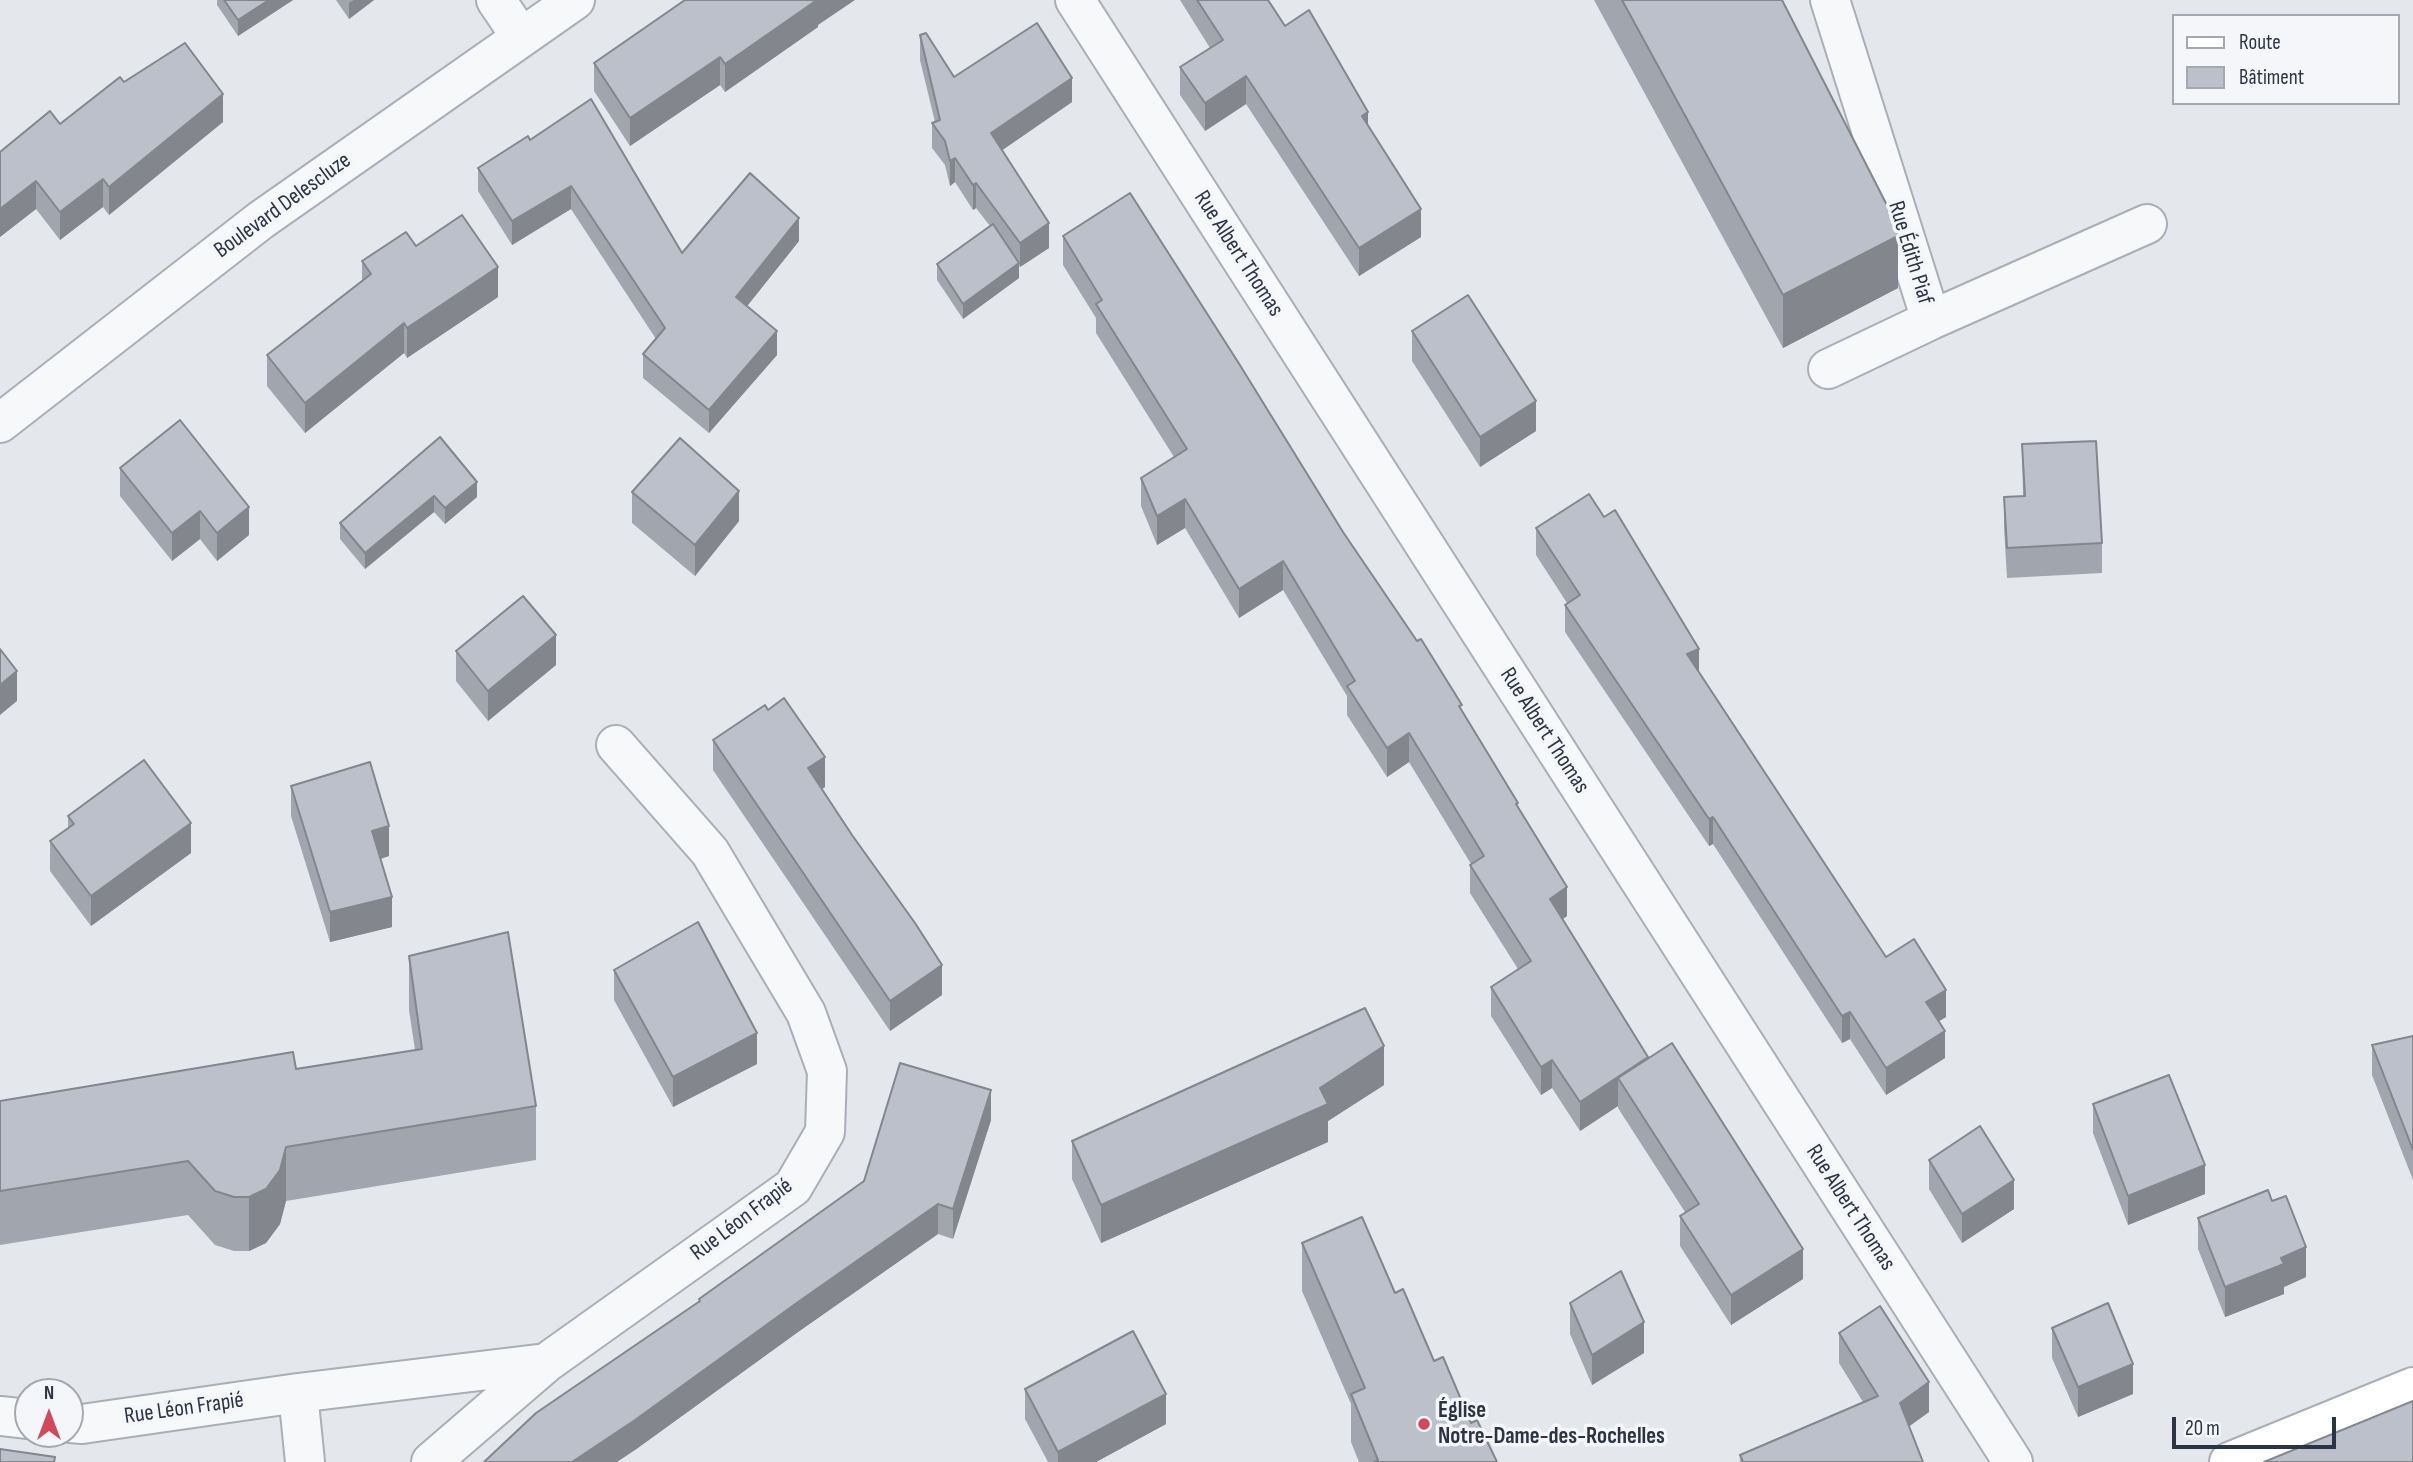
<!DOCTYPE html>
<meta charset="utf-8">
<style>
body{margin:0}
#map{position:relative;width:2413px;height:1462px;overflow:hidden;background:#e4e7ec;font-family:"Sofia Sans Condensed",sans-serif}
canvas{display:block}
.legend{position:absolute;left:2172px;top:14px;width:228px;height:91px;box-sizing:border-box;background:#f4f6f9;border:2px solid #a4a8b1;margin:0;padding:9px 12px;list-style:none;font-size:21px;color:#2b3445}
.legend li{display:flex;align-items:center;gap:14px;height:35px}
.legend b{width:35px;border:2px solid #a4a8b1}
.north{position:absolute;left:14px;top:1378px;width:70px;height:70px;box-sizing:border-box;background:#f4f6f9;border:2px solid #a4a8b1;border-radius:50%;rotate:0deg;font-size:19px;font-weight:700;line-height:28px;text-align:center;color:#2b3445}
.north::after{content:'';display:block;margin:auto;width:24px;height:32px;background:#d1495b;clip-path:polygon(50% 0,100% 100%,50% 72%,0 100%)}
.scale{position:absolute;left:2172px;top:1417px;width:164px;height:32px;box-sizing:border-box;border:4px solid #2b3445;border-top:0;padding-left:9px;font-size:21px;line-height:24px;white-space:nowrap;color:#2b3445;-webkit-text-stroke:5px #f4f6f9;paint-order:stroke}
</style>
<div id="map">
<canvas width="2413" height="1462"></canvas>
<ul class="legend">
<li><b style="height:9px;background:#fff"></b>Route</li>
<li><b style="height:19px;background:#bbc0ca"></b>Bâtiment</li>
</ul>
<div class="north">N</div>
<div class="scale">20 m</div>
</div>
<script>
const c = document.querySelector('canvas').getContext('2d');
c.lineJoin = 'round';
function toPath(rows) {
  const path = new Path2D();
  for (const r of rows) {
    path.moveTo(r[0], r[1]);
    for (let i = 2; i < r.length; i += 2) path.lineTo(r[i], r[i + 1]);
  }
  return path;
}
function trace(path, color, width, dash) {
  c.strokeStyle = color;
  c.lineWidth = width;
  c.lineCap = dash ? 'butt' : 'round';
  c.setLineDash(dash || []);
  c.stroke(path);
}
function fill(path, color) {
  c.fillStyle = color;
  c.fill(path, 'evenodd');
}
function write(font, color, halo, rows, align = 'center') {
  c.font = font + ' "Sofia Sans Condensed",sans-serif';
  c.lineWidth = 7;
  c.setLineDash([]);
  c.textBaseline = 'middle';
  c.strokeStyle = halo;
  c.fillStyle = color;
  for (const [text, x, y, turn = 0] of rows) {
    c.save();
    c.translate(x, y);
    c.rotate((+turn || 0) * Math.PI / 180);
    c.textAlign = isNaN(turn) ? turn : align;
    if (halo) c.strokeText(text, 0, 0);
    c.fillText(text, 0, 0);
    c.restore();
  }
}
const street = toPath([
 [496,0,521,37],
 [1075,0,2013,1462],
 [1830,0,1931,320,2147,224],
 [1828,369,1931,320],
 [0,423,261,220,575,0],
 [298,1393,546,1363,793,1187,825,1132,827,1071,806,1013,710,852,616,745],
 [0,1416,28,1419],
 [70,1423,82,1424,298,1393,305,1462],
 [431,1462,546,1363]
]);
const secondary = toPath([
 [2229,1462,2413,1387]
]);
const wall = toPath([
 [217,0,293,0,238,36,217,5],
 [336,0,374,0,349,19],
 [1180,0,1268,0,1285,26,1368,126,1421,237,1359,276,1246,104,1205,131,1180,95,1180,67,1210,48],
 [1594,0,1782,0,1898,288,1783,348],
 [818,25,818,27,725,92,720,85,630,146,594,91,594,63],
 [920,35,954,77,1072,102,1002,150,1049,248,1020,267,1019,265,1019,278,963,319,937,280,937,264,990,226,976,208,973,210,955,182,950,186,945,165,932,148,932,123,935,122,920,60],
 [124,82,223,122,109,215,103,207,60,240,36,209,0,237,60,124],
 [530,140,682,253,799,241,747,306,777,355,709,433,643,378,643,354,656,339,571,209,512,245,478,191,478,168],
 [1063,236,1343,532,1462,710,1518,807,1567,916,1563,919,1648,1057,1803,1279,1731,1325,1680,1246,1680,1216,1685,1212,1618,1108,1618,1106,1580,1131,1552,1088,1541,1095,1491,1016,1491,987,1518,969,1470,893,1470,865,1471,864,1409,762,1387,777,1347,715,1347,696,1283,590,1239,618,1185,528,1157,545,1141,506,1141,478,1174,457,1096,333,1096,318,1063,265],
 [416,246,498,297,407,358,404,353,305,433,267,386,267,355,362,281,362,261],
 [1412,331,1536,431,1480,467,1412,361],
 [440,437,477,497,445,524,434,512,365,569,340,539,340,523],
 [2022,444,2102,543,2102,573,2007,578,2004,527,2004,497,2023,496],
 [120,468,249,535,217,561,200,539,172,561,120,496],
 [632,492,739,521,695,576,632,523],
 [1536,528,1699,672,1886,957,1946,1017,1939,1021,1945,1058,1886,1095,1850,1039,1842,1043,1713,844,1709,846,1565,632,1565,605,1567,603,1536,555],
 [456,651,556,665,488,721,456,681],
 [713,740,825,787,822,789,942,995,890,1031,713,770],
 [291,786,389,856,381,859,392,927,330,942,291,816],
 [68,816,191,853,91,926,50,871,50,841,68,829],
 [409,956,536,1106,536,1160,286,1201,280,1224,266,1243,249,1251,234,1251,215,1245,188,1215,0,1245,0,1101,296,1069,415,1050,409,1010],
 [614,970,757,1064,673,1107,614,1000],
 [2413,1036,2413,1180,2372,1075,2372,1045],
 [1384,1085,1328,1121,1328,1142,1101,1243,1072,1179,1072,1141],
 [2093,1104,2205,1194,2128,1225,2093,1133],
 [991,1120,953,1239,938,1234,798,1332,635,1450,699,1301,699,1299],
 [1929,1160,2014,1209,1962,1243,1929,1189],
 [2272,1201,2306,1277,2284,1287,2284,1294,2225,1317,2198,1249,2198,1218],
 [1302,1243,1395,1293,1471,1423,1497,1462,1359,1462,1351,1442,1351,1404,1302,1291],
 [1570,1303,1644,1353,1592,1385,1570,1334],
 [2052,1328,2133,1394,2078,1417,2052,1358],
 [1839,1333,1929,1412,1909,1426,1923,1462,1740,1462,1740,1455,1863,1402,1839,1363],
 [1025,1389,1166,1424,1096,1462,1048,1462,1025,1419]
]);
const shadedWall = toPath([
 [269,0,293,0,238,36,238,20],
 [354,0,374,0,349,19,349,3],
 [817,0,855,0,818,25,818,27,725,92,725,64],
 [720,57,720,85,630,146,630,118],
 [1246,76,1246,104,1205,131,1205,103],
 [1072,78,1072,102,991,158,991,133],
 [223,94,223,122,109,215,109,187],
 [1368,112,1368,140,1362,116],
 [955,158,955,182,950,186,950,161],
 [103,179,103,207,60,240,60,212],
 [36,181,36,209,0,237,0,209],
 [976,183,976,208,973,210,973,185],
 [571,186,571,209,512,245,512,221],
 [1421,209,1421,237,1359,276,1359,248],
 [799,218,799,241,736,320,736,297],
 [1049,223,1049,248,1020,267,1020,243],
 [1898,236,1898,288,1783,348,1783,295],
 [1019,263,1019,278,963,319,963,304],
 [498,267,498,297,407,358,407,328],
 [404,323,404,353,305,433,305,403],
 [777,331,777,355,709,433,709,410],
 [1536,401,1536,431,1480,467,1480,437],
 [477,482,477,497,445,524,445,508],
 [739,491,739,521,695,576,695,545],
 [434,496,434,512,365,569,365,553],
 [1185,499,1185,528,1157,545,1157,516],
 [249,507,249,535,217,561,217,533],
 [200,511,200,539,172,561,172,533],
 [1283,561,1283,590,1239,618,1239,589],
 [556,635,556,665,488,721,488,691],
 [1699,649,1699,677,1687,654],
 [17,671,17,701,0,715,0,685],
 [1409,733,1409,762,1387,777,1387,748],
 [825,757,825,787,808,798,808,768],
 [1713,817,1713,844,1709,846,1709,819],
 [191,823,191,853,91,926,91,896],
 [389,826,389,856,372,861,372,831],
 [1567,887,1567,916,1550,928,1550,899],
 [392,897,392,927,330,942,330,912],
 [942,965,942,995,890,1031,890,1001],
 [1946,990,1946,1017,1926,1029,1926,1002],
 [1850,1012,1850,1039,1842,1043,1842,1016],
 [1945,1031,1945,1058,1886,1095,1886,1068],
 [757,1033,757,1064,673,1107,673,1077],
 [1384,1046,1384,1085,1328,1121,1328,1142,1101,1243,1101,1205,1320,1088],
 [1648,1057,1618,1078,1618,1106,1580,1131,1580,1102],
 [1552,1060,1552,1088,1541,1095,1541,1067],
 [991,1090,991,1120,953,1239,953,1209],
 [286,1147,286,1201,280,1224,266,1243,249,1251,249,1197],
 [2205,1165,2205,1194,2128,1225,2128,1196],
 [2014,1180,2014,1209,1962,1243,1962,1214],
 [938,1204,938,1234,798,1332,635,1450,617,1462,572,1462,798,1302],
 [2306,1247,2306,1277,2284,1287,2284,1294,2225,1317,2225,1287,2281,1258],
 [1803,1249,1803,1279,1731,1325,1731,1295],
 [1644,1322,1644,1353,1592,1385,1592,1355],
 [2133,1364,2133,1394,2078,1417,2078,1387],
 [1929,1382,1929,1412,1900,1433,1900,1403],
 [1166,1394,1166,1424,1096,1462,1058,1462,1058,1452]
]);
const building = toPath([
 [224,0,269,0,238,20,224,0],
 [685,0,817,0,725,64,720,57,630,118,594,63,685,0],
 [1197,0,1268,0,1285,26,1309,10,1368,112,1362,116,1421,209,1359,248,1246,76,1205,103,1180,67,1223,40,1197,0],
 [1622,0,1782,0,1891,213,1898,236,1783,295,1622,0],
 [1037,23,1072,78,991,133,1049,223,1020,243,976,183,973,185,955,158,950,161,945,141,932,123,940,120,920,35,926,33,954,77,1037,23],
 [185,43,223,94,109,187,103,179,60,212,36,181,0,209,0,152,50,111,60,124,120,77,124,82,185,43],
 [591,99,682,253,750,173,799,218,736,297,777,331,709,410,643,354,665,328,571,186,512,221,478,168,528,136,530,140,591,99],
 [1130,193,1238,362,1343,532,1417,641,1421,639,1462,705,1459,706,1518,803,1516,804,1567,887,1550,899,1648,1057,1580,1102,1552,1060,1541,1067,1491,987,1531,961,1470,865,1484,856,1409,733,1387,748,1347,686,1355,681,1283,561,1239,589,1185,499,1157,516,1141,478,1187,449,1096,304,1102,300,1063,236,1130,193],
 [462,215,498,267,407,328,404,323,305,403,267,355,371,274,362,261,406,232,416,246,462,215],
 [993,224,1019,263,963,304,937,264,993,224],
 [1468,295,1536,401,1480,437,1412,331,1468,295],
 [180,420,249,507,217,533,200,511,172,533,120,468,180,420],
 [440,437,477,482,445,508,434,496,365,553,340,523,440,437],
 [680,438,739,491,695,545,632,492,680,438],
 [2096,441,2102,543,2007,548,2004,497,2025,496,2022,444,2096,441],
 [1589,494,1604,517,1615,510,1699,649,1687,654,1886,957,1914,939,1946,990,1926,1002,1945,1031,1886,1068,1850,1012,1842,1016,1713,817,1709,819,1565,605,1580,595,1536,528,1589,494],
 [523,596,556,635,488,691,456,651,523,596],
 [0,649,17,671,0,685,0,649],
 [784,698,825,757,808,768,852,835,915,923,942,965,890,1001,713,740,765,705,768,710,784,698],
 [144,760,191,823,91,896,50,841,74,824,68,816,144,760],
 [370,762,389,826,372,831,392,897,330,912,291,786,370,762],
 [698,922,757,1033,673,1077,614,970,698,922],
 [508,932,536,1106,286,1147,280,1170,266,1189,249,1197,234,1197,215,1191,188,1161,0,1191,0,1101,293,1052,296,1069,422,1049,409,956,508,932],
 [1365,1008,1384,1046,1320,1088,1328,1104,1101,1205,1072,1141,1365,1008],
 [2413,1036,2413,1150,2372,1045,2413,1036],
 [1672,1043,1803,1249,1731,1295,1680,1216,1699,1204,1618,1078,1672,1043],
 [900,1063,991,1090,953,1209,938,1204,798,1302,635,1420,572,1462,484,1462,536,1413,700,1301,699,1299,864,1181,900,1063],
 [2169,1075,2205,1165,2128,1196,2093,1104,2169,1075],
 [1980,1126,2014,1180,1962,1214,1929,1160,1980,1126],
 [2268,1190,2272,1201,2286,1196,2306,1247,2281,1258,2284,1264,2225,1287,2198,1218,2268,1190],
 [1362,1217,1395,1293,1403,1289,1434,1361,1443,1357,1471,1423,1477,1420,1497,1462,1374,1462,1378,1460,1351,1394,1365,1388,1302,1243,1362,1217],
 [1621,1271,1644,1322,1592,1355,1570,1303,1621,1271],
 [2108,1303,2133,1364,2078,1387,2052,1328,2108,1303],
 [1880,1306,1929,1382,1900,1403,1923,1462,1743,1462,1740,1455,1878,1396,1839,1333,1880,1306],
 [1133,1331,1166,1394,1058,1452,1025,1389,1133,1331],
 [2413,1401,2413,1462,2264,1462,2413,1401],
 [0,1449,55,1457,54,1462,0,1462,0,1449]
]);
const markers = [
 [1424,1424,7,"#d1495b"]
];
const streetNames = [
 ["Boulevard Delescluze",283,206,-36],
 ["Rue Édith Piaf",1910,253,73],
 ["Rue Albert Thomas",1238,254,57],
 ["Rue Albert Thomas",1544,731,57],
 ["Rue Albert Thomas",1850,1208,57],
 ["Rue Léon Frapié",742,1220,-37],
 ["Rue Léon Frapié",184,1409,-8]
];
const poiNames = [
 ["Église",1438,1411],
 ["Notre-Dame-des-Rochelles",1438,1437]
];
trace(street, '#a9aeb7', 42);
trace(secondary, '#a9aeb7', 42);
trace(street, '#f7f8fa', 38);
trace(secondary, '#fff', 38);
fill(wall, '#a1a5ae');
fill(shadedWall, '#83868d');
fill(building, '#bbc0ca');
trace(building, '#83868d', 2);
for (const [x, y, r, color] of markers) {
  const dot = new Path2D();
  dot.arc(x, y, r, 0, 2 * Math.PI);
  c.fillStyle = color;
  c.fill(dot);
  trace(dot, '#f4f6f9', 2.5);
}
write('23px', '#2b3445', '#f4f6f9', streetNames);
write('bold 23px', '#2b3445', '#f4f6f9', poiNames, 'left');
</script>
